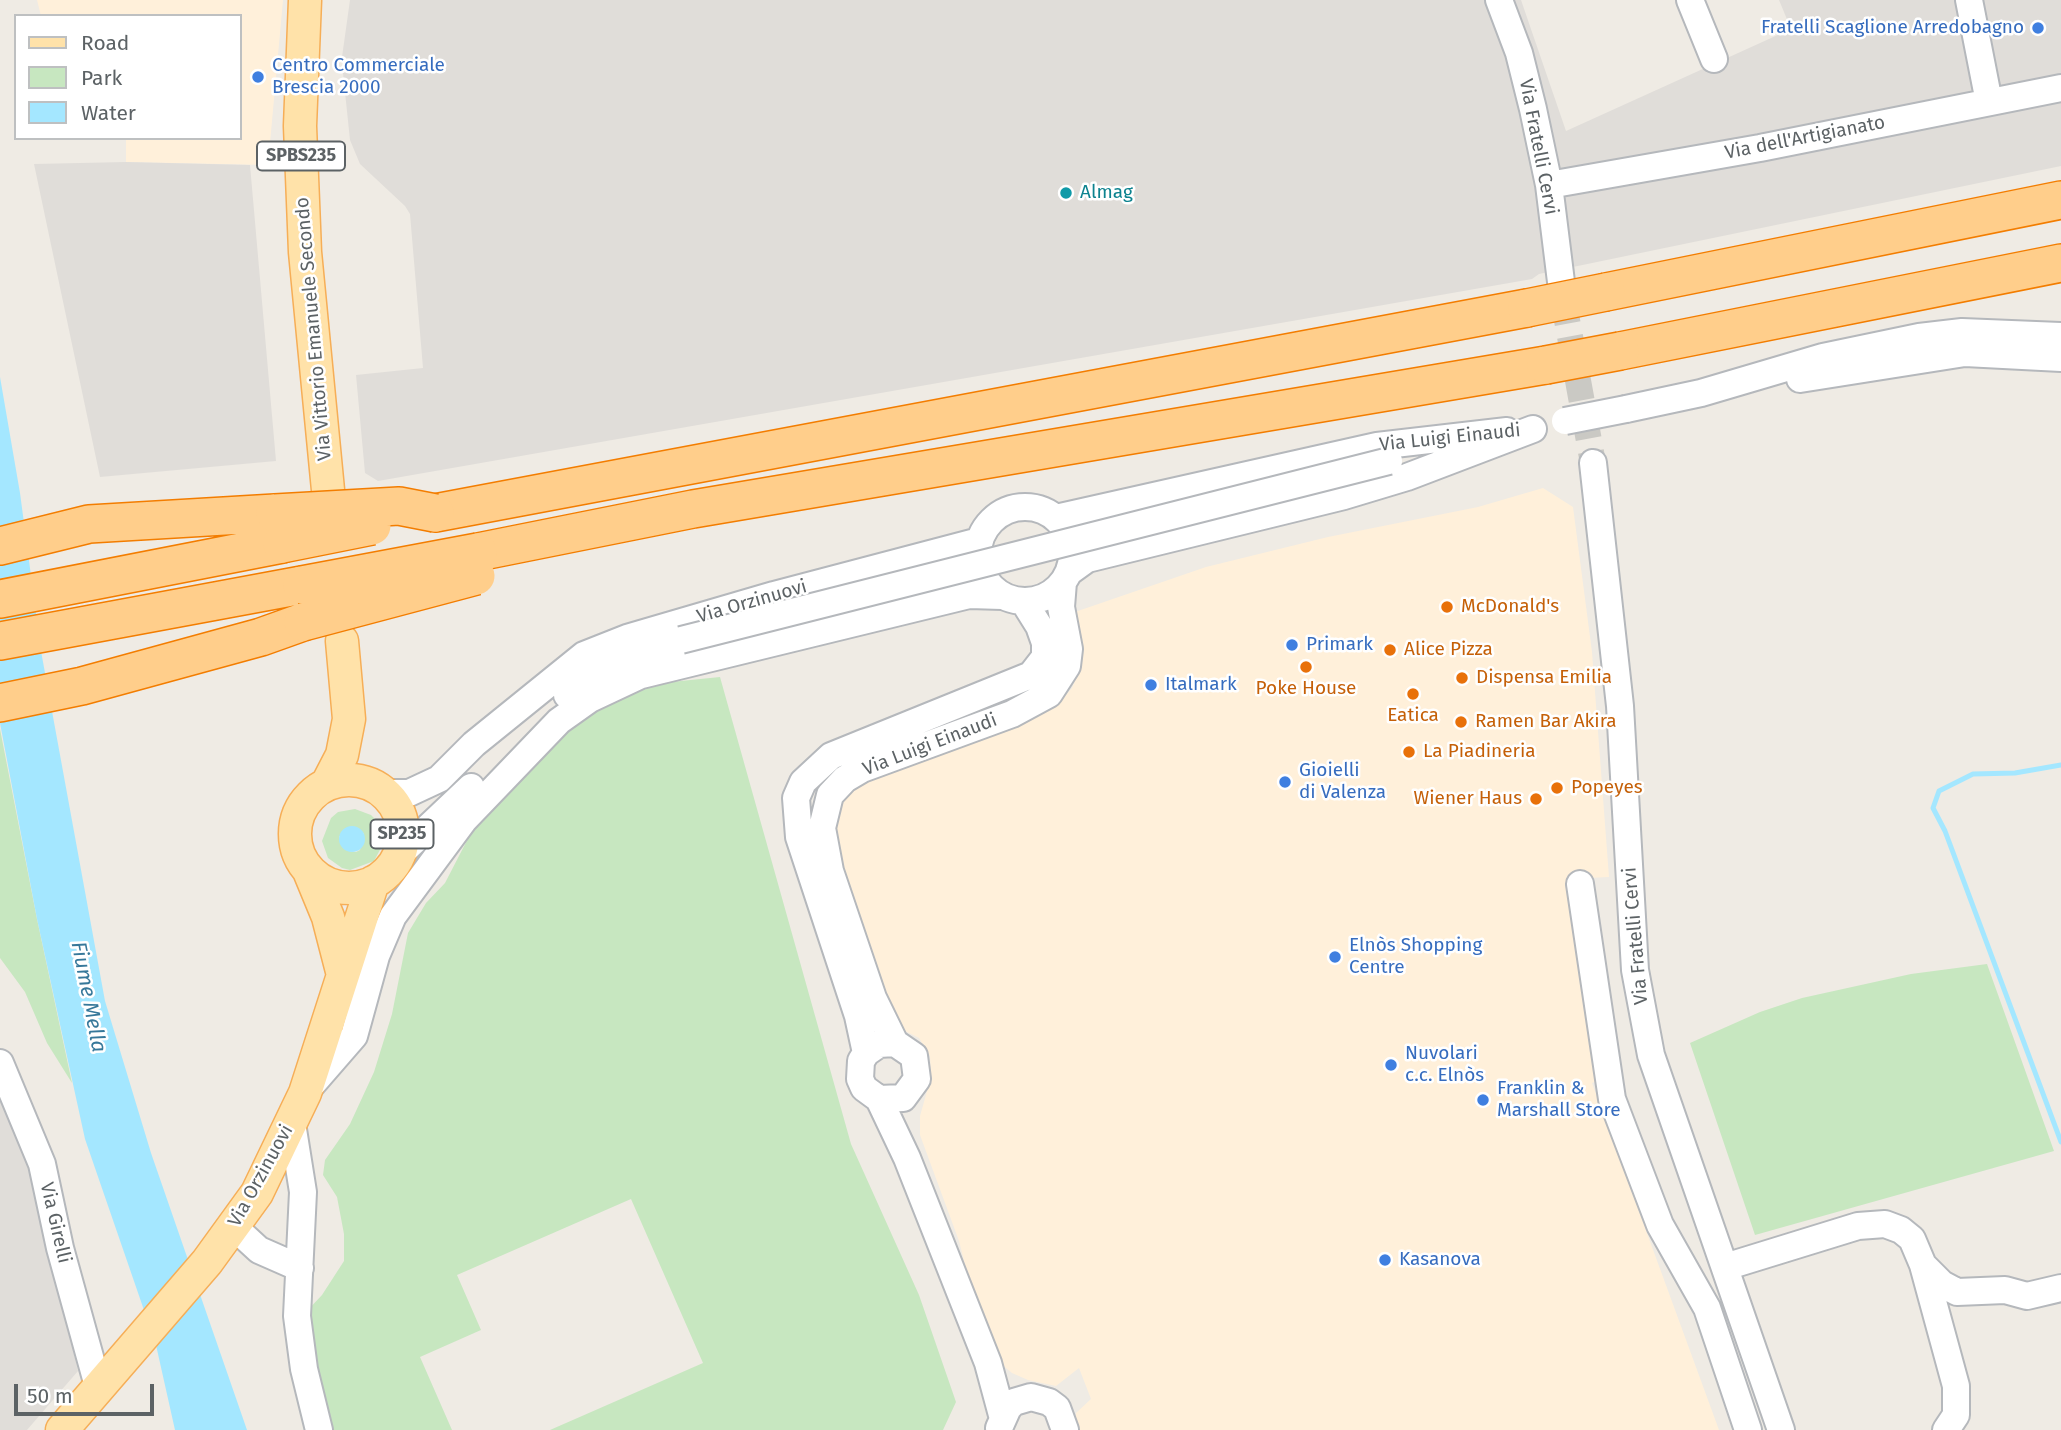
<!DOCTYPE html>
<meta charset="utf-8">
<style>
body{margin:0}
#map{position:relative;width:2061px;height:1430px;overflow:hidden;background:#efebe4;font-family:"Fira Sans",sans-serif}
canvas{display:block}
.legend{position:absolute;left:14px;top:14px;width:228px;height:126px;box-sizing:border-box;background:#fff;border:2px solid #bec0c1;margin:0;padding:9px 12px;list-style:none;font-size:21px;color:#5c6265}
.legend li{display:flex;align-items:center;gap:14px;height:35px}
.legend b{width:35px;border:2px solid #bec0c1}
.scale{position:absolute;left:14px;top:1384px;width:140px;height:32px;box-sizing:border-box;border:4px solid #5c6265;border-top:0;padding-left:9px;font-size:21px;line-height:24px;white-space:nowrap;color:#5c6265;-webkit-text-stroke:5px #fff;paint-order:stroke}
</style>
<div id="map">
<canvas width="2061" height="1430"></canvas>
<ul class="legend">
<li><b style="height:9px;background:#ffe2a9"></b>Road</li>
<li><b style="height:19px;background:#c7e7c0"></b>Park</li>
<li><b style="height:19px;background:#a4e7ff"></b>Water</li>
</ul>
<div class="scale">50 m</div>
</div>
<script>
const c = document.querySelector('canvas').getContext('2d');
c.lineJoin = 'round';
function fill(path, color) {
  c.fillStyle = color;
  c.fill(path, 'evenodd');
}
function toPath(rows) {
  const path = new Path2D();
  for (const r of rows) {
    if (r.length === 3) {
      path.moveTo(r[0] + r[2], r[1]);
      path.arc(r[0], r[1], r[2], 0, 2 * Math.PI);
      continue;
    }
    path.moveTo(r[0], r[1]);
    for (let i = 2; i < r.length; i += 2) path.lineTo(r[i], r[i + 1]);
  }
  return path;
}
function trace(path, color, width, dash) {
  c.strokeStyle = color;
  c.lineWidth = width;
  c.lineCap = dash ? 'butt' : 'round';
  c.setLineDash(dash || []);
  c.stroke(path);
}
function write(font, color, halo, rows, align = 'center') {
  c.font = font + ' "Fira Sans",sans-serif';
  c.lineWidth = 5;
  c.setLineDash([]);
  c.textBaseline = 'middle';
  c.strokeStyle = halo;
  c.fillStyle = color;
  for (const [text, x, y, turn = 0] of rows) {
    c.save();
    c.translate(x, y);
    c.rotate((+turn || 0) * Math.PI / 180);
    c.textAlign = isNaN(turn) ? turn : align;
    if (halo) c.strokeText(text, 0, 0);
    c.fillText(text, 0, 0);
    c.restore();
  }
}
const commercial = toPath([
 [37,0,283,0,268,165,126,162,126,138,240,138,240,16,41,16],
 [1543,488,1573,507,1592,652,1609,877,1589,878,1602,1079,1592,1083,1719,1430,1076,1430,1076,1413,1091,1399,1079,1368,1056,1386,1028,1380,1012,1373,1000,1363,975,1305,959,1241,920,1135,920,1116,931,1077,930,1056,919,1038,899,1028,891,1019,835,864,833,822,844,792,857,782,1042,714,1060,702,1072,688,1078,674,1079,650,1072,613,1206,567,1328,537,1478,507]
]);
const industrial = toPath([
 [350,0,1521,0,1566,131,1791,29,1779,0,2061,0,2061,166,1539,274,1532,279,378,481,365,473,356,375,423,368,410,214,405,206,360,164,350,140,343,73,348,72,350,59,342,57],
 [126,162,250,165,276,461,100,477,34,164],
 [0,1093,30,1163,78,1371,27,1430,0,1430]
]);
const green = toPath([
 [720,677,851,1144,919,1295,956,1402,943,1430,550,1430,703,1363,631,1199,457,1275,481,1330,420,1357,452,1430,333,1430,305,1313,322,1295,344,1261,344,1234,337,1197,323,1175,325,1160,350,1124,374,1072,392,1014,408,933,426,903,445,883,476,823,554,741,625,692,671,682],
 [0,729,37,919,72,1083,47,1043,25,992,0,958],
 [355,809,371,815,377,821,382,846,374,861,350,870,342,868,328,858,322,841,331,818,338,812],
 [347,828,358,828,364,834,360,850,356,852,351,852,339,837],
 [1987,964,2054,1151,1755,1235,1690,1043,1760,1012,1802,998,1911,974]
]);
const water = toPath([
 [0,377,20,493,41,651,105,1001,151,1153,247,1430,175,1430,156,1345,85,1139,37,919,0,723],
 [352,839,13]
]);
const stream = toPath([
 [2061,765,2015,773,1973,774,1939,791,1933,808,1945,831,2061,1142]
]);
const minorTunnel = toPath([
 [1563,298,1593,463]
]);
const minor = toPath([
 [1499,0,1519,53,1533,109,1549,185,1563,298],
 [1690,0,1714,59],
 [1969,0,1989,102],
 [1549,185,1760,148,2061,88],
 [1800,379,1965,353,2061,358],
 [1626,409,1701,393,1823,357,1919,337,1962,332,2061,336],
 [1593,463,1620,706,1635,970,1651,1055,1781,1430],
 [1025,554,47],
 [1056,518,1377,446,1507,431],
 [1069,572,1087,559,1344,496,1407,477,1533,429],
 [625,679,969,595,1002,596],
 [567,695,608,669,681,640],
 [385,793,409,793,439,779,474,744,584,655,627,638,774,595,979,541],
 [397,857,471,787],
 [1580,884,1612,1099,1660,1225,1707,1308,1748,1430],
 [895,1043,873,998,830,871,822,828,830,795,845,779,862,769,1012,714,1049,694,1067,666,1069,649,1061,607,1063,582],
 [866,1053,858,1016,799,837,796,798,803,782,831,756,1031,675,1045,657,1045,643,1039,626,1024,602],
 [0,1063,42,1164,60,1248,98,1386],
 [308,1089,354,1036,376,956,393,916,464,820,559,721,590,699,641,675],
 [879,1099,903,1098,917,1079,914,1056,895,1043,879,1044,866,1053,861,1061,860,1079,864,1088,879,1099,907,1158,988,1363,1002,1415],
 [292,1123,303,1192,297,1316,304,1369,319,1430],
 [234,1227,259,1250,300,1268],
 [1923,1265,1942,1284,1957,1292,2005,1290,2027,1296,2061,1288],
 [1725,1267,1858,1226,1885,1224,1901,1230,1912,1239,1923,1265,1956,1386,1956,1415,1946,1430],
 [999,1428,1008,1408,1014,1402,1031,1397,1049,1402,1057,1408,1065,1430]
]);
const major = toPath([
 [305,0,300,126,305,252,328,490],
 [349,834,54],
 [327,784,342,755,349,719,342,641],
 [309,871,328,917,343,975],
 [62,1430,207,1262,257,1193,305,1093,373,882]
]);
const highway = toPath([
 [1606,292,2061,200],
 [1620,351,2061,263],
 [435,513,1527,308],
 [0,546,89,524,275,513],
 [478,552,693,509,1546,365],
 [0,599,282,544],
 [0,641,302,585],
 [0,703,82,686,261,637,303,622]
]);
const minorBridge = toPath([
 [1565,421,1626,409],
 [681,640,1389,461]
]);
const highwayBridge = toPath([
 [1527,308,1606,292],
 [1546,365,1620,351],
 [275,513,399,506,435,513],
 [282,544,372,526],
 [302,585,478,552],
 [303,622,476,576]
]);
const markers = [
 [2038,28,7,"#3f7fe0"],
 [258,77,7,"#3f7fe0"],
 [1066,193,7,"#0f9aa8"],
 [1447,607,7,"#e8710a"],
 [1292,645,7,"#3f7fe0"],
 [1390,650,7,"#e8710a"],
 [1306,667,7,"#e8710a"],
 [1462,678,7,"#e8710a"],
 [1151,685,7,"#3f7fe0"],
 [1413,694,7,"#e8710a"],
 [1461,722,7,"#e8710a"],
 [1409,752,7,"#e8710a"],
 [1285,782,7,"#3f7fe0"],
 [1557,788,7,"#e8710a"],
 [1536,799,7,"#e8710a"],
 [1335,957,7,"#3f7fe0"],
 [1391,1065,7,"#3f7fe0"],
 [1483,1100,7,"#3f7fe0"],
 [1385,1260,7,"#3f7fe0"]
];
const shields = [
 [301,156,88],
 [402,834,63]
];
const shieldNames = [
 ["SPBS235",301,156],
 ["SP235",402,834]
];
const shopNames = [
 ["Fratelli Scaglione Arredobagno",2024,28,"right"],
 ["Centro Commerciale",272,66],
 ["Brescia 2000",272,88],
 ["Primark",1306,645],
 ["Italmark",1165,685],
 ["Gioielli",1299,771],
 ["di Valenza",1299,793],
 ["Elnòs Shopping",1349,946],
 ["Centre",1349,968],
 ["Nuvolari",1405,1054],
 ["c.c. Elnòs",1405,1076],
 ["Franklin &",1497,1089],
 ["Marshall Store",1497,1111],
 ["Kasanova",1399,1260]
];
const streetNames = [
 ["Via dell'Artigianato",1805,138,-11],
 ["Via Fratelli Cervi",1538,147,79],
 ["Via Vittorio Emanuele Secondo",314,329,-95],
 ["Via Luigi Einaudi",1450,438,-6],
 ["Via Orzinuovi",752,602,-16],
 ["Via Luigi Einaudi",930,745,-21],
 ["Via Fratelli Cervi",1636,936,-95],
 ["Via Orzinuovi",261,1176,-61],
 ["Via Girelli",55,1223,77]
];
const cultureNames = [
 ["Almag",1080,193]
];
const foodNames = [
 ["McDonald's",1461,607],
 ["Alice Pizza",1404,650],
 ["Dispensa Emilia",1476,678],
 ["Poke House",1306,689,"center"],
 ["Eatica",1413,716,"center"],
 ["Ramen Bar Akira",1475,722],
 ["La Piadineria",1423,752],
 ["Popeyes",1571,788],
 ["Wiener Haus",1522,799,"right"]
];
const waterNames = [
 ["Fiume Mella",88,997,79]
];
fill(commercial, '#fff0da');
fill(industrial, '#e0ddd9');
fill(green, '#c7e7c0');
fill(water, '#a4e7ff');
trace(stream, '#a4e7ff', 5);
trace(minorTunnel, '#cac9c4', 26, [26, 13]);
trace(minor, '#b5b8bc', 30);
trace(major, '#f6ae57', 35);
trace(highway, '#f37d00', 40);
trace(minor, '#fff', 26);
trace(major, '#ffe2a9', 32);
trace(highway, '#ffce8b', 37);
trace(minorBridge, '#b5b8bc', 30, []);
trace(highwayBridge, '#f37d00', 40, []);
trace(minorBridge, '#fff', 26);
trace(highwayBridge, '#ffce8b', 37);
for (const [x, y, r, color] of markers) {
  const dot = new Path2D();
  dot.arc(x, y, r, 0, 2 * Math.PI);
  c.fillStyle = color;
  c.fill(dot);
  trace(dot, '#fff', 2.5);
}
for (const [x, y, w] of shields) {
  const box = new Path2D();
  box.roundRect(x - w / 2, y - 14.5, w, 29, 5);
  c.fillStyle = '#fff';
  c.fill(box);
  trace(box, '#5c6265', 2);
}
write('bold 18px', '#5c6265', null, shieldNames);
write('19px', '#366cbe', '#fff', shopNames, 'left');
write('19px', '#5c6265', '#fff', streetNames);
write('19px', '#0d838f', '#fff', cultureNames, 'left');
write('19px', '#c56008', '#fff', foodNames, 'left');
write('italic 21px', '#36789a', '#fff', waterNames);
</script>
